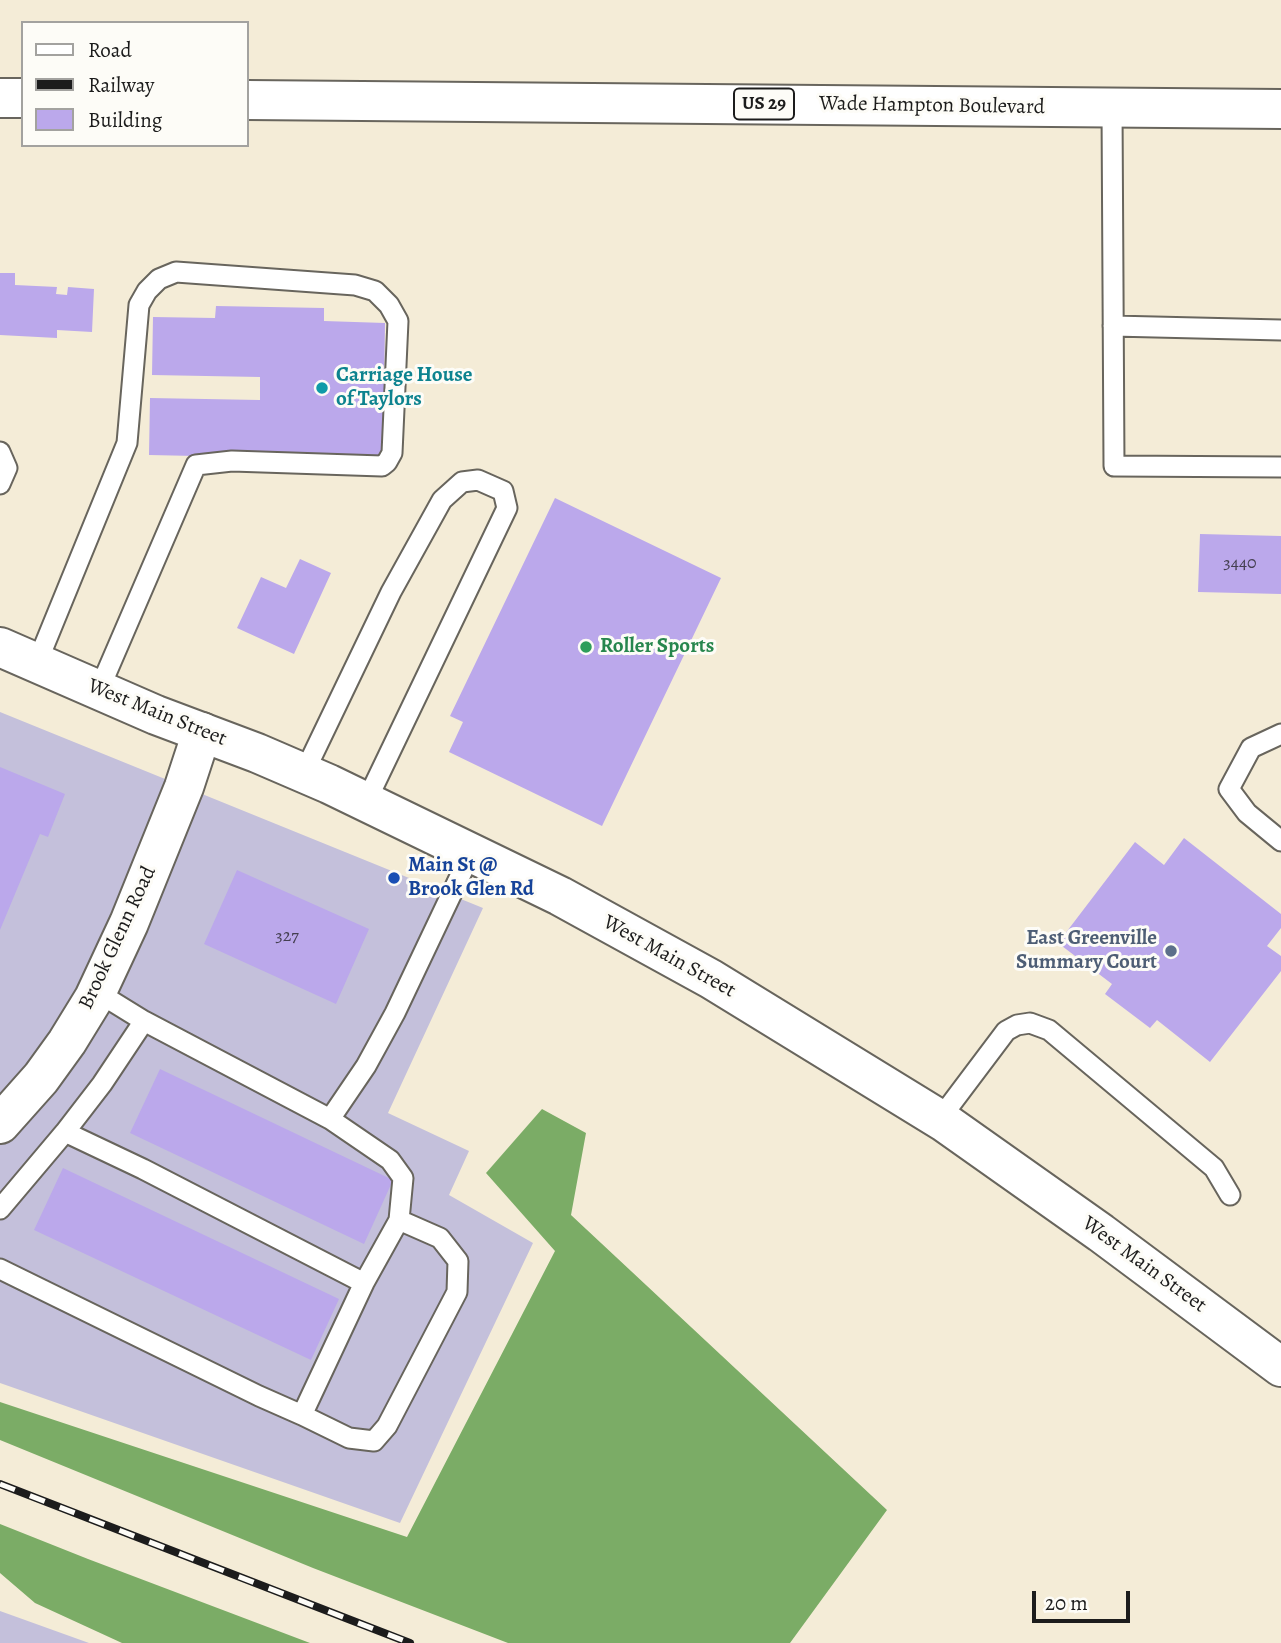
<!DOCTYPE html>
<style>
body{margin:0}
#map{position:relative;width:1281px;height:1643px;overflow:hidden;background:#f4ecd7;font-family:Alegreya,serif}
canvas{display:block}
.legend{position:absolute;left:21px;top:21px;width:228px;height:126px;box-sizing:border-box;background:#fdfcf7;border:2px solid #a3a29f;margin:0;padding:9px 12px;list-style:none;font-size:21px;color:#1c1c1c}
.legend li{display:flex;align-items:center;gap:14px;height:35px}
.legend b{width:35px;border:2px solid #a3a29f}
.scale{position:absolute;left:1032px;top:1591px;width:98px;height:32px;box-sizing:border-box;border:4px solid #1c1c1c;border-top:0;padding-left:9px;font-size:21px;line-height:24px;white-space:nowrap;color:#1c1c1c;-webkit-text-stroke:5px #fdfcf7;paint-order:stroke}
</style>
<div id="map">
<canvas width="1281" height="1643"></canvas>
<ul class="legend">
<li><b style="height:9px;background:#fff"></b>Road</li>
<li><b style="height:9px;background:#1c1c1c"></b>Railway</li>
<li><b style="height:19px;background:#bba8eb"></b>Building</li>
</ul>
<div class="scale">20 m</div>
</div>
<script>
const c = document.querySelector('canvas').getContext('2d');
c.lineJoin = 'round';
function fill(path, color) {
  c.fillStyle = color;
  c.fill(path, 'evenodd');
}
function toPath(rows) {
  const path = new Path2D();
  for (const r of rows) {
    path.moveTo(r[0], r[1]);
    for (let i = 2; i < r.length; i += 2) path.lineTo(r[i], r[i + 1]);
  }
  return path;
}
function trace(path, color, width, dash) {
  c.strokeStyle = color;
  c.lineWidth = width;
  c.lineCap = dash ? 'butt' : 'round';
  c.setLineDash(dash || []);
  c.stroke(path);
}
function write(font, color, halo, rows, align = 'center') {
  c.font = font + ' Alegreya,serif';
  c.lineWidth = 6;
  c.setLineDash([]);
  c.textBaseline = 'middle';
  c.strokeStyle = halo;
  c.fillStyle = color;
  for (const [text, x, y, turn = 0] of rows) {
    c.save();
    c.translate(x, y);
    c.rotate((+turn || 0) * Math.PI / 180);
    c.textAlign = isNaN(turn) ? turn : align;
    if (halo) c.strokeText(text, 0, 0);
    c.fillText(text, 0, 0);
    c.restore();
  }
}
const industrial = toPath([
 [0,712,483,908,388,1113,469,1151,449,1195,533,1243,400,1523,0,1383],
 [0,1611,89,1643,0,1643]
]);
const forest = toPath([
 [542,1109,586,1133,571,1215,887,1510,790,1643,508,1643,313,1568,0,1440,0,1402,407,1537,555,1251,486,1173],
 [0,1524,88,1559,310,1643,122,1643,35,1603,0,1573]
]);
const building = toPath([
 [0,273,15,273,15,285,57,287,56,294,67,295,68,287,94,289,92,332,57,330,57,338,0,335],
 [216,306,324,308,324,321,385,323,383,460,149,455,150,398,260,400,260,377,152,375,153,317,215,318],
 [555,498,721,578,602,826,449,752,463,722,450,716],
 [1200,534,1281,536,1281,594,1198,592],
 [300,559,331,573,294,654,237,628,261,577,286,588],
 [0,767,65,794,48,837,40,834,0,930],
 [1184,838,1281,914,1281,928,1267,946,1281,956,1281,971,1210,1062,1157,1020,1150,1028,1105,994,1112,984,1058,943,1135,842,1164,865],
 [237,870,369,929,336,1004,204,944],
 [160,1069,393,1180,364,1244,130,1133],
 [63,1168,339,1299,311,1360,34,1230]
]);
const lane = toPath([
 [1112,107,1114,466,1281,467],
 [1113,326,1281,330],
 [0,452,7,468,0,484],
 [37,663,127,443,139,305,147,291,159,279,176,272,355,285,375,291,389,305,398,321,392,453,387,462,382,466,232,461,196,465,99,690],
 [1281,734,1251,748,1229,789,1247,813,1281,841],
 [304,773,391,592,442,500,462,482,478,480,503,491,507,508,366,802],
 [97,992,144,1021],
 [144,1021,330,1119,390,1160,403,1178,399,1220,364,1283,143,1169,65,1132,102,1084,144,1021],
 [330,1119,366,1066,395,1013,471,853],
 [939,1120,1006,1031,1017,1025,1030,1023,1049,1030,1214,1168,1230,1195],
 [0,1209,65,1132],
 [0,1269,259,1396,302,1415,364,1283],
 [302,1415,349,1438,374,1441,387,1426,457,1292,458,1261,440,1238,399,1220]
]);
const street = toPath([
 [0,1124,41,1078,67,1042,94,998,129,923,184,787,202,732]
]);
const secondary = toPath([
 [0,647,156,715,257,753,329,784,560,896,711,979,944,1122,1101,1233,1281,1367]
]);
const primary = toPath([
 [0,98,23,98],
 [247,100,1281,109]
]);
const rail = toPath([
 [0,1484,410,1643]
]);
const markers = [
 [322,388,7,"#0f9aa8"],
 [586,647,7,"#2e9e5b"],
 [394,878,7,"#1a4fb4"],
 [1171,951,7,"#5c6f8a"]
];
const numberNames = [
 ["3440",1240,564],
 ["327",287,937]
];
const shields = [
 [764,104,60]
];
const shieldNames = [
 ["US 29",764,104]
];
const streetNames = [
 ["Wade Hampton Boulevard",932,106,1],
 ["West Main Street",157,713,22],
 ["Brook Glenn Road",118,938,-65],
 ["West Main Street",669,957,29],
 ["West Main Street",1144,1265,36]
];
const cultureNames = [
 ["Carriage House",336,376],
 ["of Taylors",336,400]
];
const leisureNames = [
 ["Roller Sports",600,647]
];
const transitNames = [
 ["Main St @",408,866],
 ["Brook Glen Rd",408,890]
];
const serviceNames = [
 ["East Greenville",1157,939],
 ["Summary Court",1157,963]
];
fill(industrial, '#c4c0db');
fill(forest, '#7bac66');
fill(building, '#bba8eb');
trace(lane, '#68655d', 23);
trace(street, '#68655d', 42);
trace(secondary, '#68655d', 42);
trace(primary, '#68655d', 42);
trace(lane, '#fff', 19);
trace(street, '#fff', 38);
trace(secondary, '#fff', 38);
trace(primary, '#fff', 38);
trace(rail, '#1c1c1c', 8);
trace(rail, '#fdfcf7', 5, [16]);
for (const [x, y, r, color] of markers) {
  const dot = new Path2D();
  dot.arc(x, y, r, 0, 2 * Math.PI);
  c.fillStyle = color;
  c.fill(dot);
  trace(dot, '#fdfcf7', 2.5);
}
write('18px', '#443f50', null, numberNames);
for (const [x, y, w] of shields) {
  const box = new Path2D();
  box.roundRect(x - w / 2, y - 15.5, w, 31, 5);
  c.fillStyle = '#fdfcf7';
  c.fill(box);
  trace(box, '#1c1c1c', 2);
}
write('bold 19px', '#1c1c1c', null, shieldNames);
write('21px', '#1c1c1c', '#fdfcf7', streetNames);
write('bold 21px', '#0d838f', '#fdfcf7', cultureNames, 'left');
write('bold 21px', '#27864d', '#fdfcf7', leisureNames, 'left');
write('bold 21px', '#164399', '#fdfcf7', transitNames, 'left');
write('bold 21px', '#4e5e75', '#fdfcf7', serviceNames, 'right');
</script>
